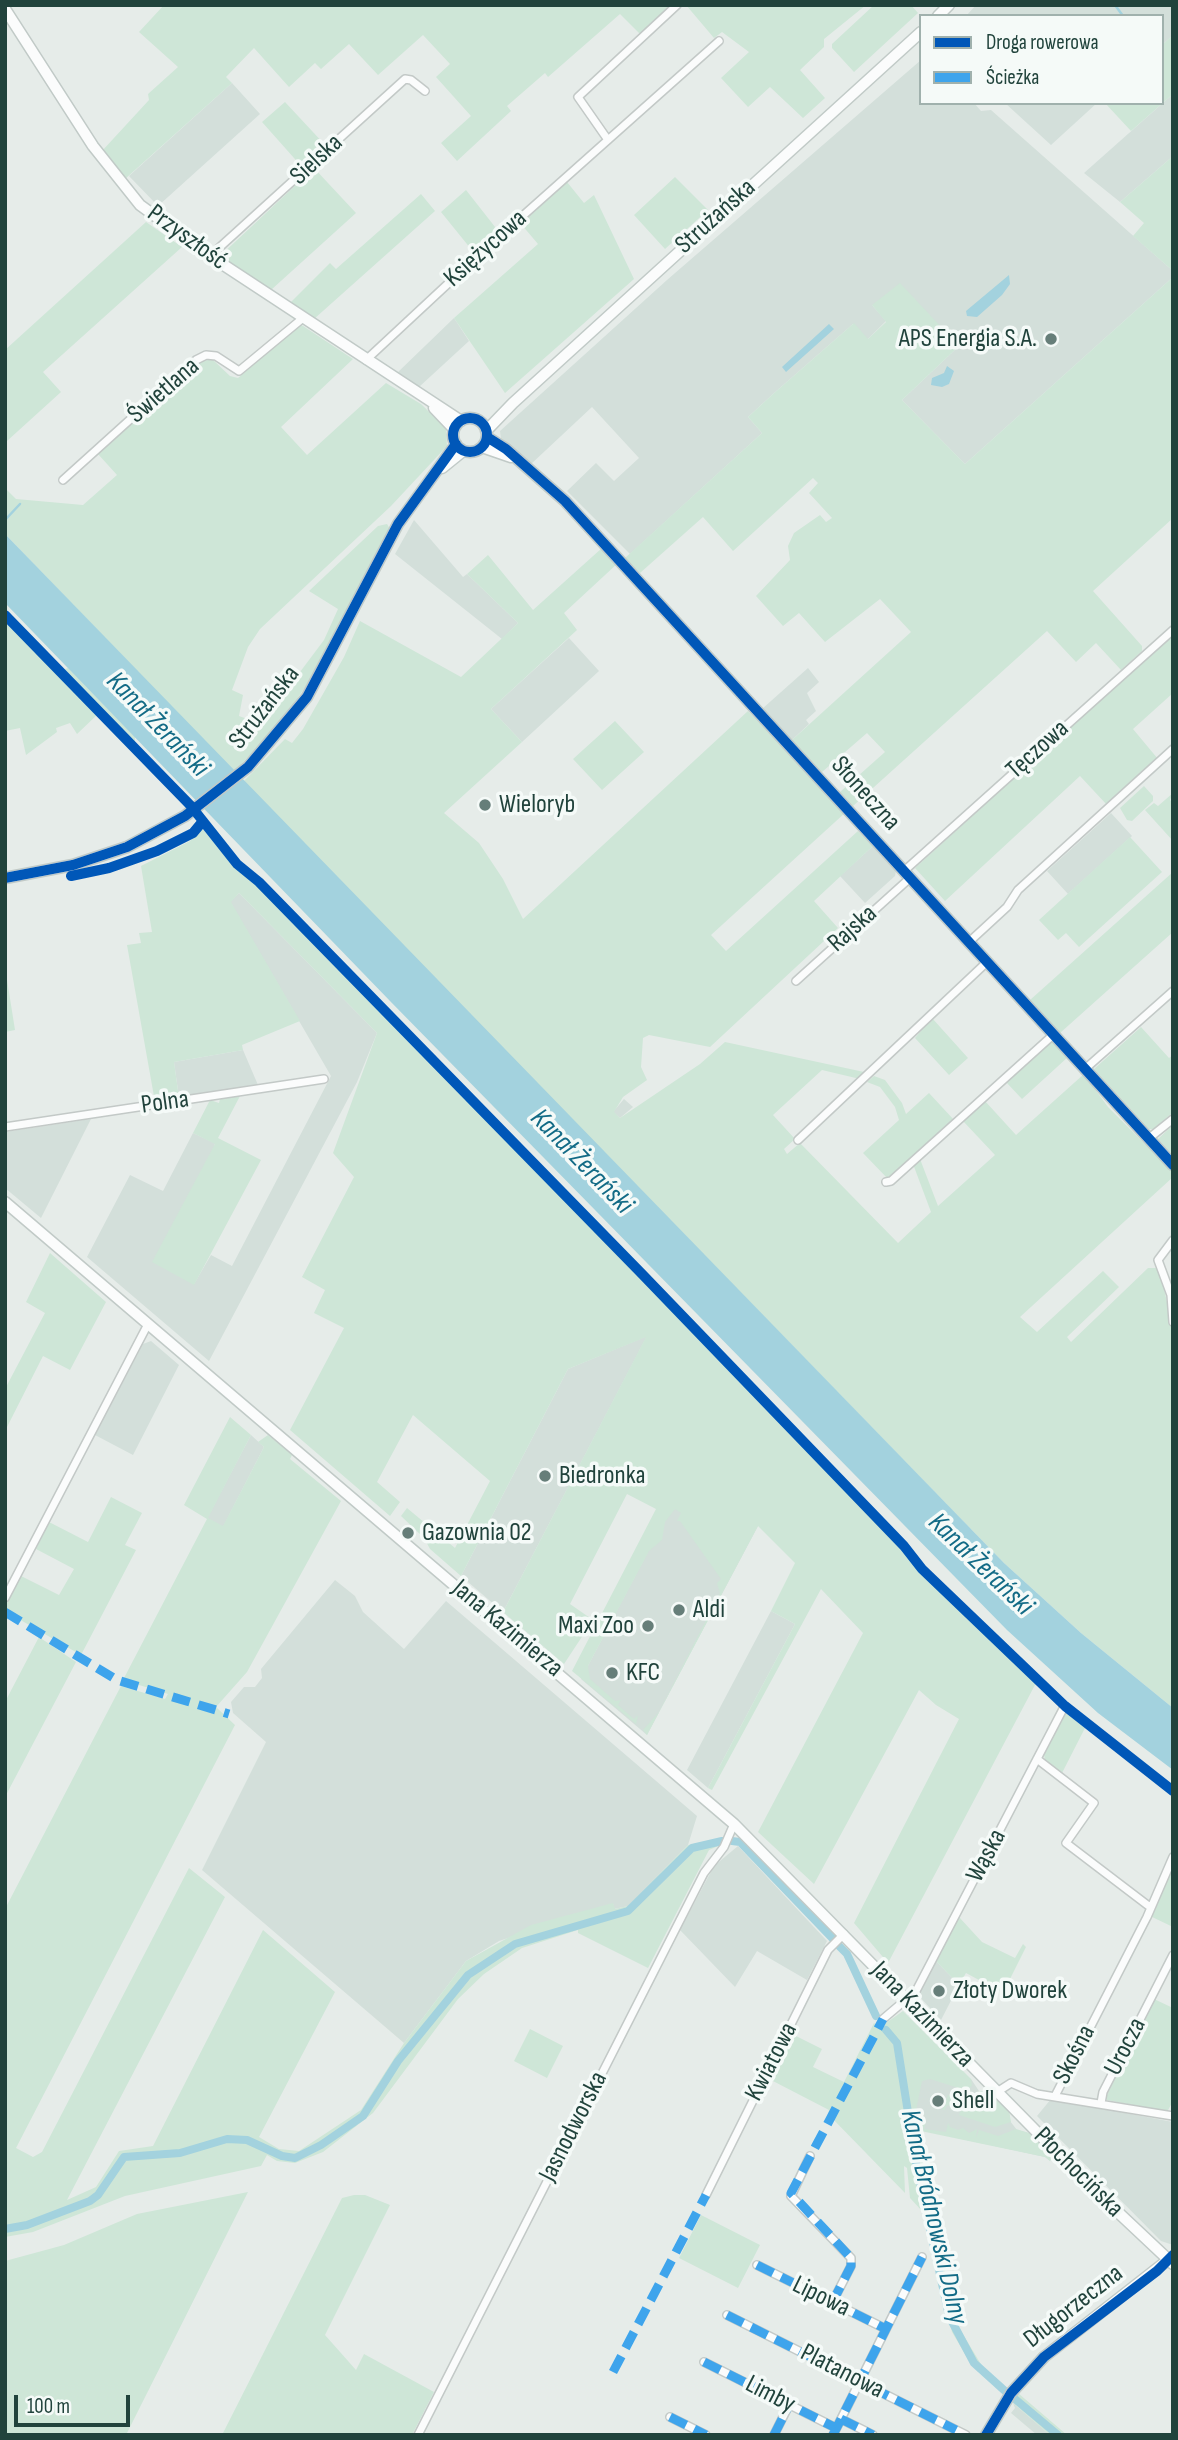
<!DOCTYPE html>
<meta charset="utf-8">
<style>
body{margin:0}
#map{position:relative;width:1178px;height:2440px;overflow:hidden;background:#e6ece9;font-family:"Sofia Sans Condensed",sans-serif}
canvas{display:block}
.frame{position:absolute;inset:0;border:7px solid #21433c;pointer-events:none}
.legend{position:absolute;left:919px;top:14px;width:245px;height:91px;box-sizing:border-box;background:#f5faf8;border:2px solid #a0b1ad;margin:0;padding:9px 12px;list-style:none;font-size:21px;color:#21433c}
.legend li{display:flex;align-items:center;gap:14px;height:35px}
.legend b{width:35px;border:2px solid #a0b1ad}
.scale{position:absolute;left:14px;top:2395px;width:116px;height:32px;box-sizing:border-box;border:4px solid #21433c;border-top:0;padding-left:9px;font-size:21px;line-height:24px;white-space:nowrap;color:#21433c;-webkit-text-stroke:5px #f5faf8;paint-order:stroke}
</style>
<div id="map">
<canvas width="1178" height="2440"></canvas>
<div class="frame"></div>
<ul class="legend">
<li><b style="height:9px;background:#0057b8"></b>Droga rowerowa</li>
<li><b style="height:9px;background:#3ea4ec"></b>Ścieżka</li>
</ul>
<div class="scale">100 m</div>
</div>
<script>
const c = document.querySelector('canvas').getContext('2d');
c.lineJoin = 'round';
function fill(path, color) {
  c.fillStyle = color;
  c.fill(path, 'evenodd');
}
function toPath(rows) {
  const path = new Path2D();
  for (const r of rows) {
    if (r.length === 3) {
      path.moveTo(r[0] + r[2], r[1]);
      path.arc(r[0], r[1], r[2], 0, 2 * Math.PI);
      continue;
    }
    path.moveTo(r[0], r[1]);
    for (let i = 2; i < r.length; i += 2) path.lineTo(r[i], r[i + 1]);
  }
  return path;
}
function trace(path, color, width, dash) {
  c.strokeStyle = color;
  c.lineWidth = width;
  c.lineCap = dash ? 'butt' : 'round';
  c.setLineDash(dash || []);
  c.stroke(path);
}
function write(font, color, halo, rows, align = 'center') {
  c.font = font + ' "Sofia Sans Condensed",sans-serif';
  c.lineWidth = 7;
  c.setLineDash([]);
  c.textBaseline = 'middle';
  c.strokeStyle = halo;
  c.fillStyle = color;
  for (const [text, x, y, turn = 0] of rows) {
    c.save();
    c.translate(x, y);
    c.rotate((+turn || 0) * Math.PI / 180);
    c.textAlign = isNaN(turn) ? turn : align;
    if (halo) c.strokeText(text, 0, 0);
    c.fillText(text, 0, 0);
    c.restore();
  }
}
const built = toPath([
 [976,5,1173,5,1173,35,1162,45,1162,16,966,16],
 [921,60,921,103,974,103,981,111,991,110,1173,271,1173,277,965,464,902,400,959,346,872,305,886,321,867,340,853,324,773,394,748,417,762,433,630,554,567,491,596,463,614,481,639,458,592,407,530,465,501,439,500,431,667,280],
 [232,83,260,114,158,206,129,176],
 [1173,94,1173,156,1120,202,1084,173],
 [1005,103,1097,103,1051,145],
 [454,318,469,341,419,387,397,373],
 [414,520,463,577,467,574,518,623,502,639,395,554],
 [569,638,599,671,522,742,491,709],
 [808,668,819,682,807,693,816,711,806,720,809,724,792,740,762,709],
 [1111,813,1132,836,1068,894,1047,871],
 [873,846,896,871,895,876,865,903,840,876],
 [239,893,377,1033,357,1082,209,1361,87,1257,130,1175,163,1191,193,1133,215,1143,194,1284,211,1255,232,1266,331,1076,230,902],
 [243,1050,258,1085,255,1088,179,1098,174,1062],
 [624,1099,633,1107,620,1118,613,1112],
 [91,1119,41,1218,5,1188,5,1132],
 [647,1336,503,1612,461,1576,568,1369],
 [151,1341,179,1365,133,1455,95,1435,143,1344],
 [729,1397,758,1526,647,1735,581,1679],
 [251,1435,264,1447,223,1527,207,1518],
 [335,1580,355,1596,363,1612,404,1649,446,1601,697,1816,688,1845,628,1906,614,1909,613,1904,499,1941,466,1961,404,2043,202,1870,266,1742,233,1713,231,1702,244,1687,255,1687,262,1678,261,1669],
 [771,1611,795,1624,708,1788,687,1770],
 [738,1846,827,1941,807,1980,757,1951,735,1987,680,1930,714,1866],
 [936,1961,959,1985,941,2020,918,1995],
 [906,2067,971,2079,979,2091,989,2092,1009,2111,1010,2121,1017,2130,1029,2133,1052,2157,1050,2161,1045,2157,916,2129],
 [1051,2099,1173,2122,1173,2245,1161,2241,1037,2116],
 [1013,2403,1050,2435,1037,2435,1011,2413,1015,2408]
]);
const green = toPath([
 [164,5,672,5,640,34,620,14,548,77,545,73,507,106,511,111,457,161,441,143,471,116,436,77,450,64,423,35,378,75,349,44,321,69,315,63,289,87,254,48,226,77,232,83,125,179,102,151,149,100,148,94,178,67,139,32],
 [686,5,866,5,824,39,824,47,800,70,825,98,803,118,770,87,748,107,721,78,749,52,722,32,714,38],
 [874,5,911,5,918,13,854,72,832,48,832,44],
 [1173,35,1173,94,1131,131,1105,103,1162,103,1162,45],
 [285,102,326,146,302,167,262,122],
 [1173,156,1173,271,1133,236,1144,223,1120,202],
 [314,168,356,213,271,290,220,256],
 [675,177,708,210,665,249,634,215],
 [567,182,584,203,594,195,634,279,505,393,454,318,538,244,521,224],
 [466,190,499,232,475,254,441,212],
 [421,194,435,211,314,319,290,303,330,263,336,269],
 [146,222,182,247,43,372,61,392,7,441,5,350],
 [1173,277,1173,518,1093,591,1142,646,1142,651,1121,670,1096,643,1076,662,1047,631,853,806,840,792,885,752,867,733,822,772,792,740,911,632,880,599,825,642,799,613,783,626,756,596,790,560,788,546,794,533,820,515,826,522,832,518,809,493,818,483,813,478,733,551,703,517,640,573,625,558,762,433,748,417,773,394,854,323,868,339,886,322,872,305,900,283,959,346,902,400,965,464],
 [300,324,353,359,281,427,307,455,386,383,421,404,446,428,447,446,391,506,260,629,248,647,232,690,243,695,239,716,261,724,324,640,338,609,309,591,378,526,387,524,390,529,317,670,283,719,234,772,5,534,5,488,16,499,83,505,117,475,98,454,199,362,212,359,230,376,238,378],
 [602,548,618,563,564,613,577,630,491,709,522,742,444,813,479,843,503,879,523,919,748,711,846,812,711,935,726,951,858,831,873,846,814,901,838,928,710,1047,649,1035,643,1038,641,1067,647,1080,623,1097,614,1112,620,1118,700,1064,725,1042,864,1072,860,1079,822,1070,773,1115,795,1139,784,1149,787,1154,800,1143,898,1243,931,1212,913,1164,920,1159,938,1206,995,1155,963,1121,985,1101,1016,1135,1084,1074,1108,1107,1173,1172,1173,1177,1020,1317,1037,1332,1103,1271,1119,1287,1067,1337,1071,1342,1148,1268,1157,1268,1162,1280,1173,1329,1173,1708,1081,1633,1004,1563,243,782,285,739,292,743,303,729,344,657,360,621,461,677,518,623,467,574,488,555,533,610],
 [5,620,57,672,68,668,100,701,135,736,135,743,130,749,98,714,77,734,70,723,56,728,57,732,26,755,20,728,5,731],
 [1173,634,1173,693,1133,729,1158,759,1107,805,1080,776,945,901,915,868],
 [615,721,644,752,602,790,573,759],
 [1144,786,1153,796,1153,801,1132,821,1127,820,1120,808],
 [1173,793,1170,800,1173,803,1173,841,1145,810,1154,803,1158,806],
 [203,829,234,867,262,889,695,1333,899,1545,917,1568,1036,1683,888,1963,854,1923,959,1719,936,1705,919,1690,814,1884,758,1832,863,1633,821,1589,712,1790,708,1788,795,1624,771,1611,795,1563,758,1526,647,1735,643,1730,659,1712,720,1593,717,1583,721,1579,680,1521,677,1521,681,1513,675,1509,665,1522,662,1540,649,1551,588,1666,590,1679,615,1701,621,1700,618,1705,634,1719,638,1715,636,1724,572,1671,656,1509,627,1494,570,1604,593,1620,564,1664,503,1612,646,1337,568,1369,461,1576,430,1549,424,1538,401,1516,407,1508,455,1548,490,1481,413,1415,377,1482,400,1502,390,1516,290,1430,344,1328,314,1313,325,1290,302,1277,354,1177,333,1153,377,1033,239,893,231,902,300,1021,242,1045,243,1050,174,1062,179,1098,155,1102,127,945,141,943,139,933,152,932,141,866,190,841],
 [1130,837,1162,872,1079,947,1066,933,1058,940,1039,920],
 [1173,872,1173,932,1060,1033,1030,1000],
 [5,967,15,1030,5,1032],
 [932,1018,968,1058,949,1075,915,1038],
 [1141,1027,1169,1058,1173,1055,1173,1112,1154,1129,1149,1129,1094,1069],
 [1052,1040,1068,1057,1022,1099,1006,1082],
 [874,1076,885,1080,902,1103,906,1114,929,1093,954,1120,888,1179,863,1153,899,1120,895,1107,880,1087,867,1082],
 [240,1096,218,1138,261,1160,194,1285,152,1262,215,1144,193,1133,210,1100,219,1103,220,1099],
 [1173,1125,1173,1155,1158,1139],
 [50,1253,106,1302,70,1370,43,1356,5,1431,5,1389,45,1313,26,1302],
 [230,1417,251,1435,208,1518,223,1526,264,1447,258,1442,268,1435,292,1455,290,1459,341,1501,247,1672,216,1707,235,1725,16,2148,33,2157,42,2152,189,1868,225,1897,67,2200,96,2187,119,2151,153,2146,263,1930,335,1992,259,2137,279,2149,299,2151,361,2110,404,2043,466,1961,531,1925,613,1903,615,1909,628,1906,688,1845,724,1838,723,1844,709,1850,648,1968,578,1933,578,1930,522,1948,484,1974,458,1999,373,2113,323,2152,295,2163,277,2161,267,2155,261,2166,125,2196,33,2232,5,2237,5,1909,121,1686,165,1699,168,1694,123,1680,207,1519,184,1505],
 [111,1497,142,1513,125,1545,136,1550,81,1655,5,1611,5,1607,21,1576,59,1595,74,1569,36,1549,49,1522,88,1542],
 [39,1637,76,1662,5,1797,5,1702],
 [1066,1713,1085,1728,1062,1773,1045,1760,1044,1755],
 [1173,1869,1173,1927,1150,1916],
 [959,1917,982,1942,1015,1958,1023,1944,1026,1947,1003,1993,966,1973,959,1985,936,1961],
 [1154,1999,1173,2008,1173,2101,1167,2112,1107,2100,1106,2097],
 [903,2011,971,2079,972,2086,965,2090,930,2079,922,2081,916,2110,919,2121,926,2122,924,2129,946,2132,948,2123,950,2127,958,2130,963,2128,969,2133,977,2129,976,2138,979,2130,998,2136,1016,2129,1029,2133,1052,2157,1050,2161,1045,2157,916,2130,955,2321,982,2366,1008,2389,1002,2393,972,2366,952,2332,922,2211,910,2198,907,2168,904,2166,905,2193,828,2114,829,2110,771,2080,794,2035,822,2049,813,2067,844,2082,874,2023,879,2028],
 [530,2029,563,2046,547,2078,514,2061],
 [979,2091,989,2092,1009,2111,1011,2122,995,2127,959,2115,961,2110,947,2105,945,2110,942,2110,948,2095,966,2099],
 [248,2192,126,2435,5,2435,5,2261,64,2245,137,2214],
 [354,2195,365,2195,390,2205,325,2335,356,2370,364,2354,434,2392,412,2435,222,2435,342,2198],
 [701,2215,760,2245,738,2288,679,2258],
 [1018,2393,1067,2435,1050,2435,1013,2403]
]);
const water = toPath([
 [1009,275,1010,284,1002,295,977,317,967,316,966,311],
 [829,324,834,329,786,372,782,367],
 [947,366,954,371,949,384,942,387,931,385,932,378,944,373],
 [5,534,1004,1563,1081,1633,1173,1708,1173,1770,1098,1713,1007,1630,390,1001,5,603]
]);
const stream = toPath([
 [1115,5,1123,16],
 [5,520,20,504]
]);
const canal = toPath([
 [732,1841,740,1842,834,1940],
 [837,1944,847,1954,876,2016],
 [886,2030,897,2043,917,2169,949,2316,974,2363,1005,2391],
 [5,2229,27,2225,90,2201,98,2195,124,2157,180,2153,227,2139,247,2140,282,2156,295,2158,321,2145,363,2116,398,2061,468,1975,515,1944,628,1911,692,1848,722,1841],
 [1015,2399,1058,2435]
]);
const street = toPath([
 [608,140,578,97,677,5],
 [210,256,405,79,411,80,425,91],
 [366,360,481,253,719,41],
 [63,480,196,360,206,355,216,356,239,371,303,318],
 [904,871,1173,630],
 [969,942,1007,907,1018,890,1173,749],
 [796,981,910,878],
 [1085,1069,1173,991],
 [5,1127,324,1079],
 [1148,1139,1173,1119],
 [798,1140,987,962],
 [886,1182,891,1181,1053,1035],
 [1173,1240,1158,1260,1171,1295,1173,1322],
 [5,1598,148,1324],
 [1037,1759,1094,1803,1066,1843,1150,1907],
 [883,2019,916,1991,1063,1709],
 [997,2092,1011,2083,1037,2094,1173,2116],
 [1055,2096,1147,1917,1173,1857],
 [1101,2103,1103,2092,1173,1955],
 [810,2156,791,2196,851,2258,851,2266,832,2303],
 [706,2195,828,1950,844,1934],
 [757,2265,886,2329],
 [727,2315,966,2435],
 [704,2362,836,2428],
 [670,2417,706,2435],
 [841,2419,873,2435],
 [418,2435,704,1873,724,1847,734,1824],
 [774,2435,789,2405],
 [833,2435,922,2257]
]);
const secondary = toPath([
 [5,9,93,146,140,205,210,256,461,421],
 [938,16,949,5],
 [434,408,454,429],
 [470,435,17],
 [486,431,513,403,921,32],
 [487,437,506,449,565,501,1173,1165],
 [482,447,511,457],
 [442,468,463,451],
 [5,878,73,865,127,847,185,816,248,767,307,697,398,524,456,444],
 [5,1202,734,1824,1089,2185,1173,2264],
 [986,2435,1011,2393,1044,2357,1168,2260]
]);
const quiet = toPath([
 [5,1612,117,1680,229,1714],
 [757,2265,886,2329],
 [832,2303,851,2266,851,2258,791,2193,883,2019],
 [727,2315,956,2430],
 [704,2362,836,2428],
 [613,2372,706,2195],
 [670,2417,706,2435],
 [841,2419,873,2435],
 [774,2435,789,2405],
 [833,2435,922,2257]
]);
const cycleway = toPath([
 [470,435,17],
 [487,437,506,449,565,501,1173,1165],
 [5,615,191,806,237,864,259,882,643,1275,904,1546,922,1569,1065,1706,1173,1791],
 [71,876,109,868,157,851,193,833,203,821],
 [5,878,73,865,127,847,185,816,248,767,307,697,398,524,456,444],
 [986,2435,1011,2393,1044,2357,1157,2271,1173,2255]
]);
const markers = [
 [1051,339,7,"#667e79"],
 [485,805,7,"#667e79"],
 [545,1476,7,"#667e79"],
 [408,1533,7,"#667e79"],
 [679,1610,7,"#667e79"],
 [648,1626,7,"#667e79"],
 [612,1673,7,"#667e79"],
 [939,1991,7,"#667e79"],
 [938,2101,7,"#667e79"]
];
const streetNames = [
 ["Sielska",317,160,-43],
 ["Strużańska",716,217,-42],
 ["Przyszłość",187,238,36],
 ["Księżycowa",486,249,-42],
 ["Świetlana",164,391,-41],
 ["Strużańska",265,708,-52],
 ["Tęczowa",1038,750,-42],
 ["Słoneczna",865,794,48],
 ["Rajska",853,929,-42],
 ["Polna",165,1103,-8],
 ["Jana Kazimierza",507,1629,40],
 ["Wąska",987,1856,-62],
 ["Jana Kazimierza",922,2015,46],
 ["Urocza",1126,2047,-63],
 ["Skośna",1075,2055,-63],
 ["Kwiatowa",772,2062,-63],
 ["Jasnodworska",574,2127,-63],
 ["Płochocińska",1078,2173,45],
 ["Lipowa",821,2297,26],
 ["Długorzeczna",1074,2307,-38],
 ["Platanowa",842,2372,27],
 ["Limby",770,2395,27]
];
const poiNames = [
 ["APS Energia S.A.",1037,339,"right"],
 ["Wieloryb",499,805],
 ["Biedronka",559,1476],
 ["Gazownia 02",422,1533],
 ["Aldi",693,1610],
 ["Maxi Zoo",634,1626,"right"],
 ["KFC",626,1673],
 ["Złoty Dworek",953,1991],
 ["Shell",952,2101]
];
const waterNames = [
 ["Kanał Żerański",157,725,46],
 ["Kanał Żerański",581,1162,46],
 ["Kanał Żerański",980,1565,44],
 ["Kanał Bródnowski Dolny",933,2217,77]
];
fill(built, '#d3dfda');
fill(green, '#cee6d7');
fill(water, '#a3d2de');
trace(stream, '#a3d2de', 2.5);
trace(canal, '#a3d2de', 8);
trace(street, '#c3c9c7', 10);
trace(secondary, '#c1cac7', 13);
trace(street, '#fbfcfc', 7);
trace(secondary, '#fbfcfc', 10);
trace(quiet, '#3ea4ec', 9, [18, 9]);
trace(cycleway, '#0057b8', 10);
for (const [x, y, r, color] of markers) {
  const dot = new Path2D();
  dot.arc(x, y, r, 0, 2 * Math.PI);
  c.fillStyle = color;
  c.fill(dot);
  trace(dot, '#f5faf8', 2.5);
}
write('26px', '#21433c', '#f5faf8', streetNames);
write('26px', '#21433c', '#f5faf8', poiNames, 'left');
write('italic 28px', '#136b86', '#f5faf8', waterNames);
</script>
